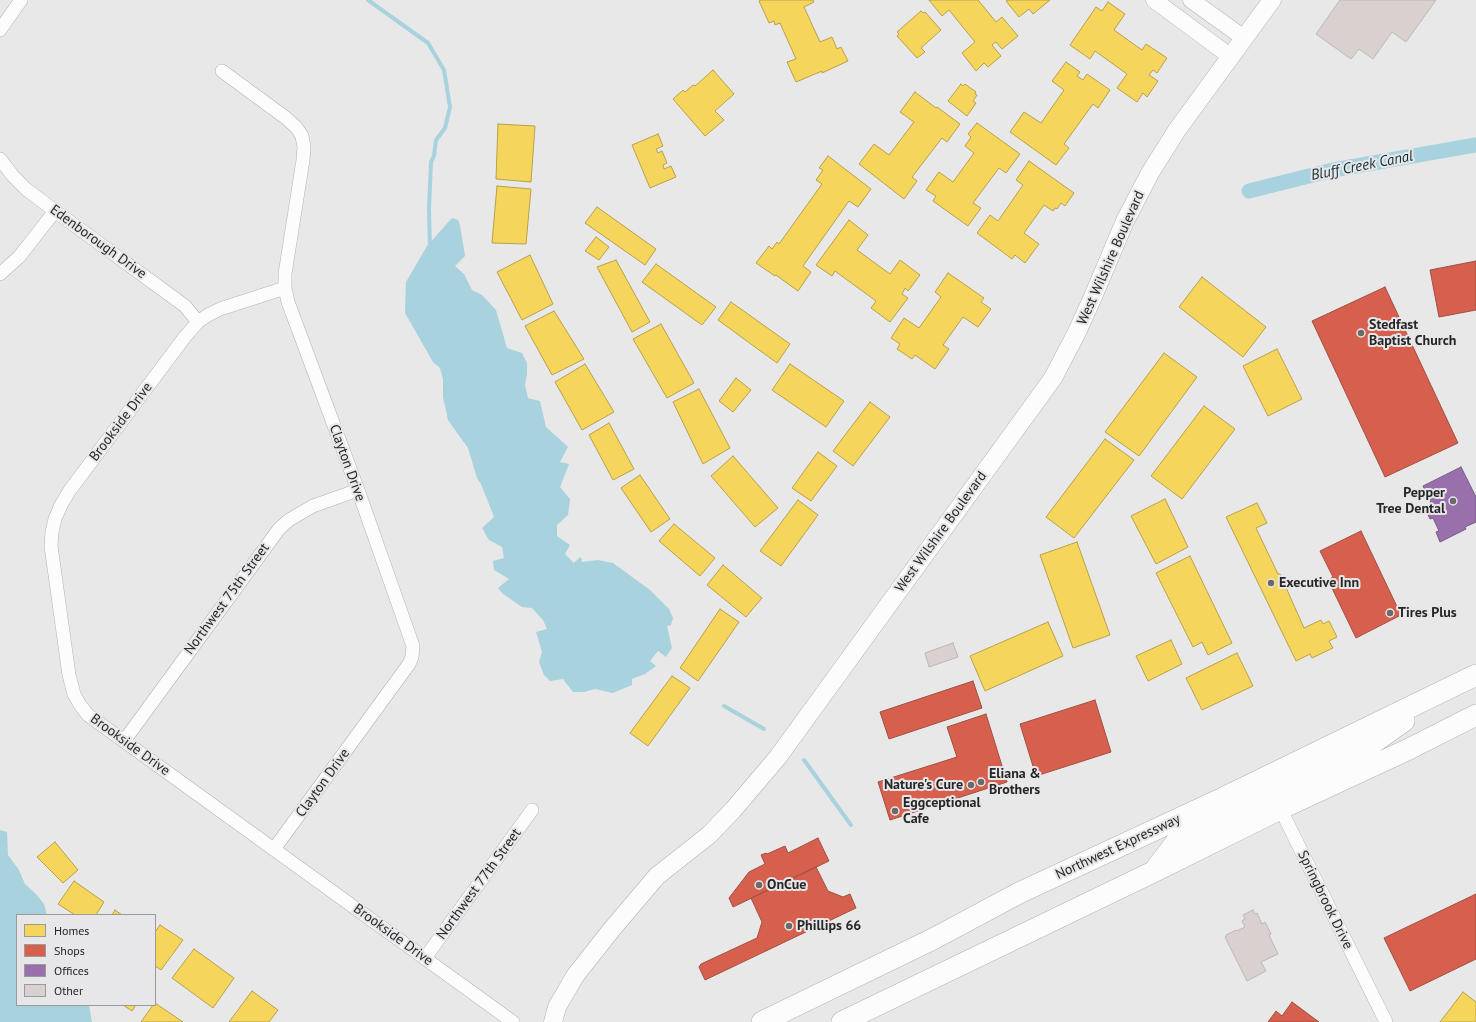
<!DOCTYPE html>
<style>
body{margin:0}
#map{position:relative;width:1476px;height:1022px;overflow:hidden;background:#e8e8e8;font-family:"PT Sans",sans-serif}
canvas{display:block}
.legend{position:absolute;left:16px;top:914px;width:140px;height:92px;box-sizing:border-box;background:#e7e7e9;border:1px solid #9a9a9b;margin:0;padding:5px 7px;list-style:none;font-size:12px;color:#262627}
.legend li{display:flex;align-items:center;gap:8px;height:20px}
.legend b{width:20px;border:1px solid #9a9a9b}
</style>
<div id="map">
<canvas width="1476" height="1022"></canvas>
<ul class="legend">
<li><b style="height:11px;background:#f6d55c"></b>Homes</li>
<li><b style="height:11px;background:#d6604d"></b>Shops</li>
<li><b style="height:11px;background:#9970ab"></b>Offices</li>
<li><b style="height:11px;background:#dad0d0"></b>Other</li>
</ul>
</div>
<script>
const c = document.querySelector('canvas').getContext('2d');
c.lineJoin = 'round';
function fill(path, color) {
  c.fillStyle = color;
  c.fill(path, 'evenodd');
}
function toPath(rows) {
  const path = new Path2D();
  for (const r of rows) {
    path.moveTo(r[0], r[1]);
    for (let i = 2; i < r.length; i += 2) path.lineTo(r[i], r[i + 1]);
  }
  return path;
}
function trace(path, color, width, dash) {
  c.strokeStyle = color;
  c.lineWidth = width;
  c.lineCap = dash ? 'butt' : 'round';
  c.setLineDash(dash || []);
  c.stroke(path);
}
function write(font, color, halo, rows, align = 'center') {
  c.font = font + ' "PT Sans",sans-serif';
  c.lineWidth = 4;
  c.setLineDash([]);
  c.textBaseline = 'middle';
  c.strokeStyle = halo;
  c.fillStyle = color;
  for (const [text, x, y, turn = 0] of rows) {
    c.save();
    c.translate(x, y);
    c.rotate((+turn || 0) * Math.PI / 180);
    c.textAlign = isNaN(turn) ? turn : align;
    if (halo) c.strokeText(text, 0, 0);
    c.fillText(text, 0, 0);
    c.restore();
  }
}
const water = toPath([
 [453,218,458,220,460,225,465,256,455,266,464,274,472,290,482,295,496,310,507,348,522,353,527,363,527,374,525,385,528,398,540,401,546,427,568,447,560,462,569,464,560,487,570,499,568,515,557,525,557,536,570,545,565,554,574,563,580,557,582,559,581,562,598,560,613,563,650,590,669,609,673,618,671,625,667,626,672,648,666,657,658,651,650,661,656,666,645,674,632,679,632,685,613,693,595,689,584,692,573,692,563,679,550,681,544,675,539,662,542,652,536,632,547,629,543,620,532,608,522,607,503,594,498,588,509,579,494,570,493,561,504,558,502,547,489,540,482,528,494,517,481,484,477,478,468,448,448,420,443,397,443,379,440,368,433,362,405,313,406,282,427,246,451,219],
 [0,830,7,832,8,855,19,870,25,884,37,895,44,904,47,915,17,915,17,1005,89,1005,92,1022,0,1022]
]);
const homes = toPath([
 [761,0,813,0,814,2,804,7,820,42,832,37,837,49,841,47,848,61,822,73,822,71,796,82,787,62,796,59,780,23,775,25,774,21,769,23,759,1,761,0],
 [929,0,978,0,996,22,1002,17,1018,36,1002,49,996,42,992,45,1001,56,988,67,984,63,976,71,962,53,975,42,949,10,942,16,929,0],
 [1008,0,1050,0,1033,14,1029,9,1019,17,1006,1,1008,0],
 [1108,2,1125,14,1114,30,1142,50,1146,44,1167,58,1157,73,1153,70,1149,75,1158,81,1147,97,1143,93,1137,102,1117,88,1127,74,1095,51,1090,59,1070,45,1096,7,1102,11,1108,2],
 [921,11,923,13,925,12,941,30,921,48,925,52,917,58,897,36,899,34,897,32,921,11],
 [1066,62,1080,72,1077,76,1083,80,1087,74,1110,90,1098,108,1093,104,1064,144,1069,148,1056,165,1010,132,1024,112,1041,123,1064,90,1052,81,1066,62],
 [713,70,734,94,715,111,724,120,705,136,673,99,683,90,685,92,693,85,695,86,713,70],
 [961,84,963,86,965,84,976,92,975,94,977,95,973,101,976,103,967,116,948,101,961,84],
 [915,92,936,108,937,107,960,124,947,142,942,138,912,177,917,181,904,199,859,164,874,144,889,155,914,122,900,112,915,92],
 [977,123,1020,154,1006,173,999,168,973,203,981,208,968,226,933,201,936,196,926,190,939,172,953,182,974,153,965,146,971,137,968,134,977,123],
 [498,124,535,126,531,182,496,179,498,124],
 [658,134,663,146,656,149,658,153,662,151,667,163,663,165,664,169,671,166,676,177,650,188,632,145,658,134],
 [828,156,871,189,858,207,849,201,803,266,811,272,798,291,776,275,775,276,756,263,769,246,772,249,777,242,779,244,822,184,816,180,823,170,819,168,828,156],
 [1029,161,1074,193,1065,206,1061,203,1057,209,1055,208,1053,211,1044,205,1024,233,1039,244,1025,263,1015,255,1012,259,977,233,990,215,998,221,1023,185,1016,180,1029,161],
 [497,186,531,189,526,244,492,243,497,186],
 [597,207,656,249,645,265,585,223,597,207],
 [849,220,868,235,857,250,890,274,900,260,920,275,908,291,905,288,902,294,908,298,890,322,871,308,876,301,835,271,832,276,816,265,849,220],
 [596,237,609,247,599,260,585,251,596,237],
 [530,255,553,304,522,320,497,272,530,255],
 [616,260,650,322,632,332,597,267,616,260],
 [656,264,716,307,702,325,642,282,656,264],
 [948,273,984,298,981,302,991,309,978,327,963,317,943,345,949,349,935,369,915,355,912,359,897,349,900,344,891,338,904,318,919,328,941,297,935,292,948,273],
 [1202,277,1266,327,1243,357,1179,307,1202,277],
 [731,302,790,344,777,363,718,320,731,302],
 [554,311,584,359,552,375,525,326,554,311],
 [661,324,694,383,667,398,633,339,661,324],
 [1277,349,1302,399,1268,416,1243,366,1277,349],
 [1164,353,1197,377,1139,456,1105,432,1164,353],
 [585,364,614,412,582,430,555,382,585,364],
 [790,364,844,401,826,427,772,390,790,364],
 [736,378,751,390,733,412,719,401,736,378],
 [699,389,730,448,703,464,673,402,699,389],
 [870,402,890,417,853,466,833,451,870,402],
 [1204,406,1235,429,1182,499,1151,476,1204,406],
 [609,423,634,469,613,480,589,435,609,423],
 [1105,439,1134,460,1074,538,1046,517,1105,439],
 [818,452,837,466,811,501,792,488,818,452],
 [733,456,778,508,755,527,711,476,733,456],
 [640,475,670,519,651,532,621,488,640,475],
 [1165,499,1188,547,1156,564,1131,516,1165,499],
 [798,500,818,515,781,566,760,551,798,500],
 [1257,503,1267,523,1256,528,1278,574,1280,574,1304,628,1321,620,1323,624,1329,621,1337,637,1329,641,1333,648,1312,658,1310,654,1296,661,1226,517,1257,503],
 [674,524,715,558,700,576,659,541,674,524],
 [1077,542,1110,635,1073,648,1040,555,1077,542],
 [1190,556,1232,643,1208,655,1202,642,1193,647,1156,573,1190,556],
 [723,565,762,598,746,617,707,585,723,565],
 [720,609,739,622,698,681,680,668,720,609],
 [1048,622,1063,656,985,691,970,656,1048,622],
 [1171,640,1182,664,1148,681,1136,656,1171,640],
 [1237,653,1253,686,1202,710,1186,678,1237,653],
 [672,676,690,688,648,746,630,733,672,676],
 [55,842,78,870,63,883,37,857,55,842],
 [74,881,104,902,96,915,75,915,58,904,74,881],
 [115,910,122,915,112,915,115,910],
 [160,925,183,940,161,970,155,966,155,932,160,925],
 [194,949,234,978,213,1008,172,978,194,949],
 [252,991,278,1010,269,1022,229,1022,252,991],
 [1463,992,1476,1002,1476,1022,1440,1022,1463,992],
 [155,1003,183,1022,141,1022,153,1005,155,1005,155,1003],
 [123,1005,136,1005,132,1011,123,1005]
]);
const shops = toPath([
 [1476,261,1476,310,1439,317,1430,270,1476,261],
 [1385,287,1458,443,1385,477,1312,321,1385,287],
 [1361,531,1401,615,1356,638,1328,580,1333,577,1320,551,1361,531],
 [973,681,982,708,889,739,880,712,973,681],
 [1095,700,1111,752,1036,776,1020,724,1095,700],
 [986,714,1007,782,890,820,878,782,957,757,947,727,986,714],
 [818,838,829,861,733,907,729,898,749,872,765,864,761,855,766,853,767,854,785,846,788,853,818,838],
 [816,867,828,891,843,897,850,894,856,908,705,980,699,967,701,964,757,938,762,922,751,898,816,867],
 [1476,894,1476,959,1410,991,1384,938,1476,894],
 [1292,1002,1319,1022,1268,1022,1276,1011,1282,1016,1292,1002]
]);
const offices = toPath([
 [1461,467,1476,497,1476,522,1465,527,1466,529,1440,542,1436,532,1439,531,1433,518,1430,519,1425,508,1432,505,1423,486,1461,467]
]);
const stream = toPath([
 [368,0,428,43,444,70,450,107,445,128,436,140,434,156,431,162,429,209,430,249],
 [724,706,764,729],
 [804,760,851,825]
]);
const canal = toPath([
 [1249,191,1333,170,1476,145]
]);
const building = toPath([
 [1340,0,1436,0,1406,42,1392,32,1373,59,1359,49,1351,59,1316,34,1340,0],
 [953,643,958,657,929,667,925,653,953,643],
 [1253,910,1255,914,1257,913,1262,924,1265,922,1271,934,1269,935,1278,954,1261,962,1266,971,1247,981,1225,937,1227,936,1226,935,1236,930,1237,931,1245,927,1242,921,1245,919,1243,915,1253,910]
]);
const minor = toPath([
 [0,30,21,0],
 [222,71,286,118,296,127,302,136,304,147,303,160,285,274,285,288,288,302,358,490,413,646,412,657,409,664,274,849],
 [0,159,13,176,26,189,55,211,185,306,198,322],
 [0,274,19,257,55,211],
 [285,288,220,309,208,315,198,322,184,338,70,490,61,505,55,519,52,532,51,546,69,675,74,694,80,705,88,715,99,723,513,1022],
 [124,741,279,529,289,520,313,506,358,490],
 [1277,802,1386,1022],
 [425,958,532,810]
]);
const tertiary = toPath([
 [1154,0,1231,57],
 [1191,0,1244,38]
]);
const secondary = toPath([
 [553,1022,557,1007,575,976,612,929,657,876,709,835,733,810,778,757,1053,378,1076,334,1092,299,1125,221,1150,173,1177,130,1272,0]
]);
const trunk = toPath([
 [1157,867,1177,841,1356,755,1404,721],
 [762,1022,933,939,1019,893,1221,799,1476,675],
 [842,1022,1153,872,1280,809,1409,749,1476,715]
]);
const markers = [
 [1361,333,4,"#6a6a6b"],
 [1453,501,4,"#6a6a6b"],
 [1271,583,4,"#6a6a6b"],
 [1390,613,4,"#6a6a6b"],
 [981,782,4,"#6a6a6b"],
 [971,785,4,"#6a6a6b"],
 [895,811,4,"#6a6a6b"],
 [759,885,4,"#6a6a6b"],
 [789,926,4,"#6a6a6b"]
];
const streetNames = [
 ["Edenborough Drive",98,242,36],
 ["West Wilshire Boulevard",1111,258,-66],
 ["Brookside Drive",121,422,-53],
 ["Clayton Drive",347,463,70],
 ["West Wilshire Boulevard",941,532,-54],
 ["Northwest 75th Street",227,599,-54],
 ["Brookside Drive",130,745,36],
 ["Clayton Drive",323,783,-54],
 ["Northwest Expressway",1118,847,-25],
 ["Northwest 77th Street",479,884,-54],
 ["Springbrook Drive",1325,900,64],
 ["Brookside Drive",393,935,36]
];
const poiNames = [
 ["Stedfast",1369,325],
 ["Baptist Church",1369,341],
 ["Pepper",1445,493,"right"],
 ["Tree Dental",1445,509,"right"],
 ["Executive Inn",1279,583],
 ["Tires Plus",1398,613],
 ["Eliana &",989,774],
 ["Brothers",989,790],
 ["Nature's Cure",963,785,"right"],
 ["Eggceptional",903,803],
 ["Cafe",903,819],
 ["OnCue",767,885],
 ["Phillips 66",797,926]
];
const waterNames = [
 ["Bluff Creek Canal",1362,166,-11]
];
fill(water, '#a8d2dd');
fill(homes, '#f6d55c');
trace(homes, '#b8a04c', 1);
fill(shops, '#d6604d');
trace(shops, '#a14f42', 1);
fill(offices, '#9970ab');
trace(offices, '#765a83', 1);
trace(stream, '#a8d2dd', 4);
trace(canal, '#a8d2dd', 15);
fill(building, '#dad0d0');
trace(building, '#b8b8b8', 1);
trace(minor, '#b2b2b2', 14);
trace(tertiary, '#b2b2b2', 17);
trace(secondary, '#b2b2b2', 19);
trace(trunk, '#b2b2b2', 22);
trace(minor, '#fcfcfc', 13);
trace(tertiary, '#fcfcfc', 16);
trace(secondary, '#fcfcfc', 18);
trace(trunk, '#fcfcfc', 21);
for (const [x, y, r, color] of markers) {
  const dot = new Path2D();
  dot.arc(x, y, r, 0, 2 * Math.PI);
  c.fillStyle = color;
  c.fill(dot);
  trace(dot, '#e7e7e9', 1.5);
}
write('14px', '#262627', '#e7e7e9', streetNames);
write('bold 14px', '#262627', '#e7e7e9', poiNames, 'left');
write('italic 15px', '#102e35', '#e7e7e9', waterNames);
</script>
